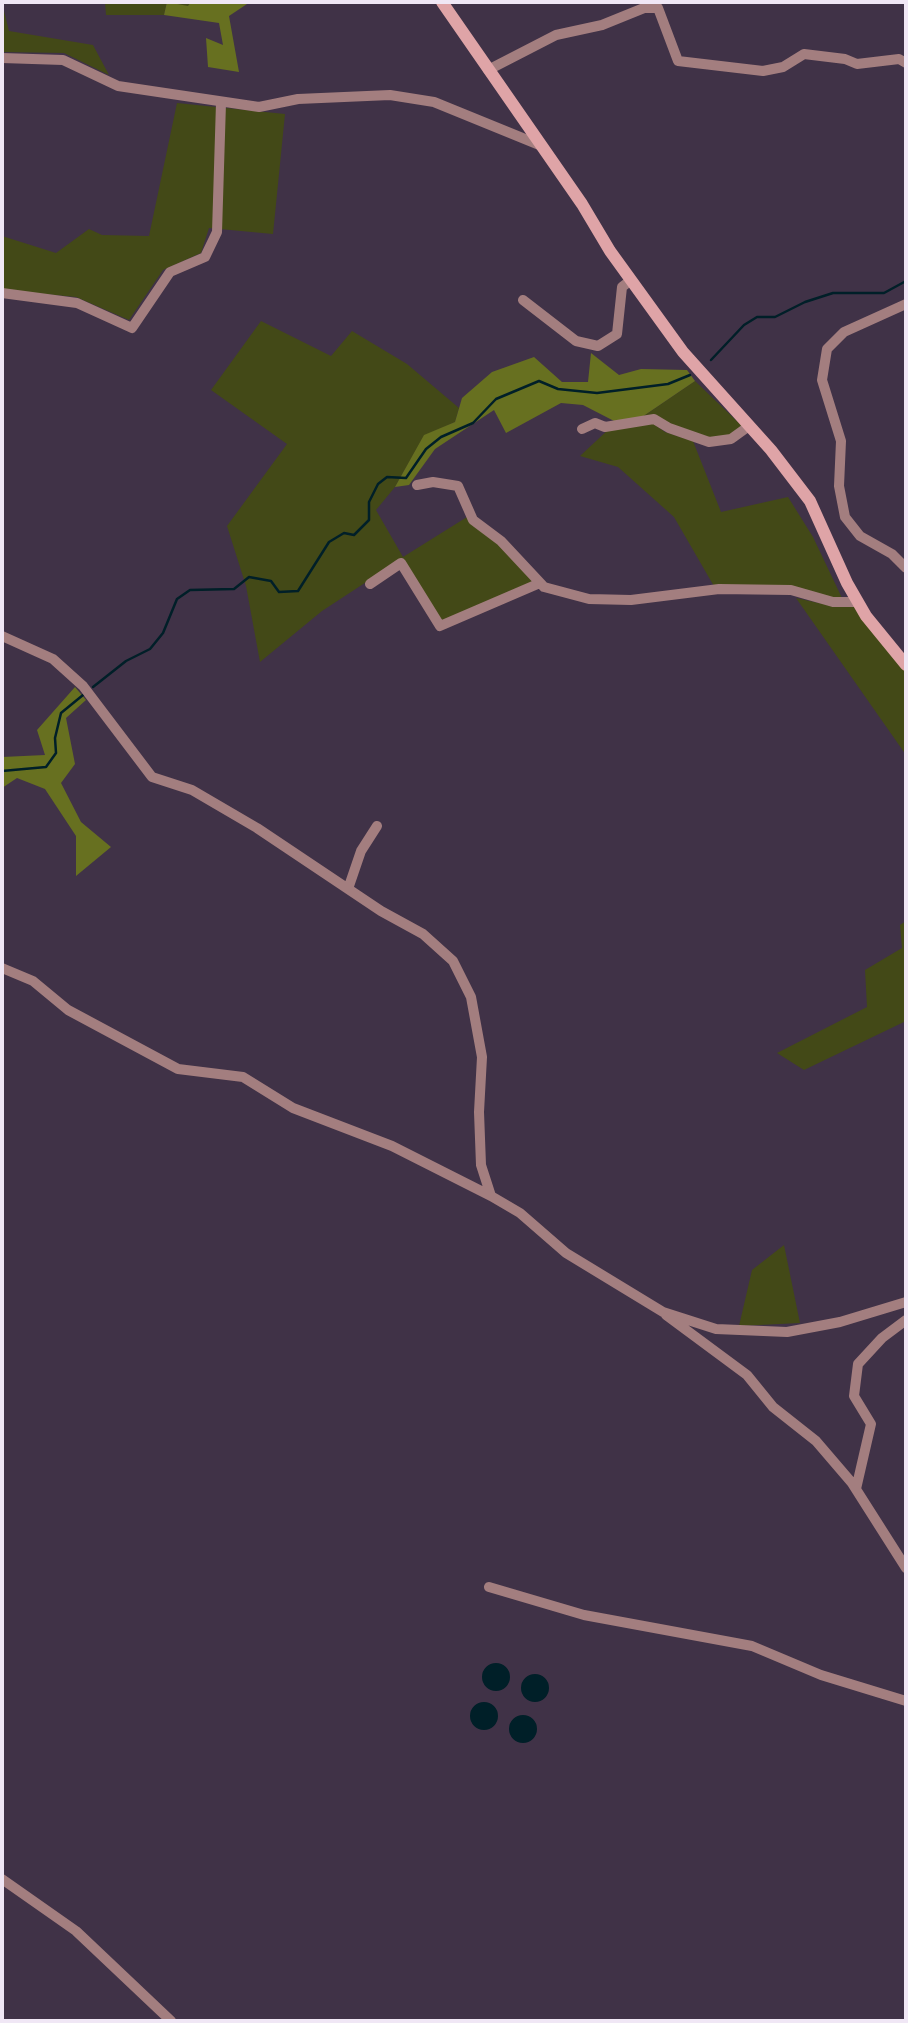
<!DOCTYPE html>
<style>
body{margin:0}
#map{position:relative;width:908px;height:2023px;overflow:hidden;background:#403247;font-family:Raleway,sans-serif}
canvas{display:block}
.frame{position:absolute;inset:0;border:4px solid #f0e7f5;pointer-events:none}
</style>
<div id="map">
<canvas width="908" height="2023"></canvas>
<div class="frame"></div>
</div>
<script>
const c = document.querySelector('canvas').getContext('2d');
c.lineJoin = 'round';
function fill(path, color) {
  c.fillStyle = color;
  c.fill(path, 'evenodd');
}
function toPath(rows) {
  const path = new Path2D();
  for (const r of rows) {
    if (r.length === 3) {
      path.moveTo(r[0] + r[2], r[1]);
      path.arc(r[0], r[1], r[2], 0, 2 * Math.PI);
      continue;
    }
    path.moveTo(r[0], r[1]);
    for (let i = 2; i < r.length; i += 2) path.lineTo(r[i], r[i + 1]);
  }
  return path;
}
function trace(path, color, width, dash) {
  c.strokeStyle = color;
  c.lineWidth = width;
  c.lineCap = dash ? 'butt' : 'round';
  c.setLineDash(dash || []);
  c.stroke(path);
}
const green = toPath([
 [105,2,191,2,188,7,167,2,164,15,106,15],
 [2,3,9,31,93,45,109,75,64,53,2,52],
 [177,103,285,114,273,234,209,228,201,253,163,270,129,320,76,297,2,290,2,236,56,253,89,229,102,235,149,236],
 [261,321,331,356,352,331,407,364,459,408,455,422,424,436,395,487,376,510,403,557,467,517,499,542,535,581,442,623,403,558,322,611,260,662,246,586,227,526,287,444,211,390],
 [695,381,742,426,729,436,708,438,642,417],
 [651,422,665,432,693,441,721,512,788,497,813,537,842,598,715,588,674,517,618,467,580,456,610,428],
 [796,598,832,606,855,607,906,671,906,755],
 [906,921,906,1021,804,1070,777,1053,867,1007,865,970,902,948,900,925],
 [784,1245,800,1323,739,1326,752,1270]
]);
const forest = toPath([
 [167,2,188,6,191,2,250,2,229,16,239,72,208,67,206,38,223,45,219,23,164,15],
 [591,353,619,375,641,369,687,370,695,381,642,417,616,422,583,405,561,403,506,433,494,410,435,449,409,485,395,487,424,435,455,422,462,398,492,372,534,357,562,382,588,382],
 [75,687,86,700,66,718,75,764,61,783,81,822,111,847,76,876,76,836,45,789,17,778,2,788,2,757,45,755,37,730]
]);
const water = toPath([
 [496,1677,14],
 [535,1688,14],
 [484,1716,14],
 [523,1729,14]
]);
const stream = toPath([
 [711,360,744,325,757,317,775,317,805,302,833,293,884,293,906,281],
 [93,687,126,661,150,649,163,633,177,599,190,590,234,589,249,577,271,581,279,592,298,591,329,542,344,533,354,535,369,520,369,502,378,484,387,477,406,478,426,449,441,437,473,423,496,399,539,381,558,389,597,393,668,384,690,375],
 [2,771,46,767,56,753,55,738,61,713,83,695]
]);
const street = toPath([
 [2,58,63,60,118,86,259,107,298,99,390,95,434,102,542,146],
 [488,70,556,35,602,25,644,8,658,8,678,61,763,71,783,67,804,54,845,59,857,64,899,59,906,63],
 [2,293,77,303,132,328,170,272,205,257,217,232,221,103],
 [523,300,576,341,598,346,617,334,622,287,631,280],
 [906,304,844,332,827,349,822,380,841,441,839,486,845,517,860,536,892,554,906,568],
 [582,429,595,423,605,427,654,419,669,428,709,442,731,439,749,426],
 [417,485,433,482,458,486,473,520,501,541,544,587,589,599,631,600,719,589,791,590,833,602,858,602],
 [370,584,401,563,440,626,540,583],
 [2,636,53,659,83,686,152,777,192,790,257,828,381,911,423,934,453,961,471,997,482,1057,479,1112,481,1165,491,1196],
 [348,889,361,851,377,826],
 [2,968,33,981,68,1010,178,1069,243,1077,293,1108,392,1146,491,1196,520,1213,566,1253,663,1312,716,1329,787,1332,840,1322,906,1302],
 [666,1315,747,1375,773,1407,816,1441,852,1483,906,1568],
 [856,1489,871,1424,854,1396,858,1364,882,1338,906,1320],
 [489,1587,584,1615,752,1646,821,1675,906,1701],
 [2,1879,76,1931,171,2021]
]);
const secondary = toPath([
 [442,2,582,204,610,251,683,352,771,450,810,501,847,583,866,616,906,665]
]);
fill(green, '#434917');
fill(forest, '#677020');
fill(water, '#001f28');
trace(stream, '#001f28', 2.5);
trace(street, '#a37e7f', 10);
trace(secondary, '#dfa4a7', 12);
</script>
